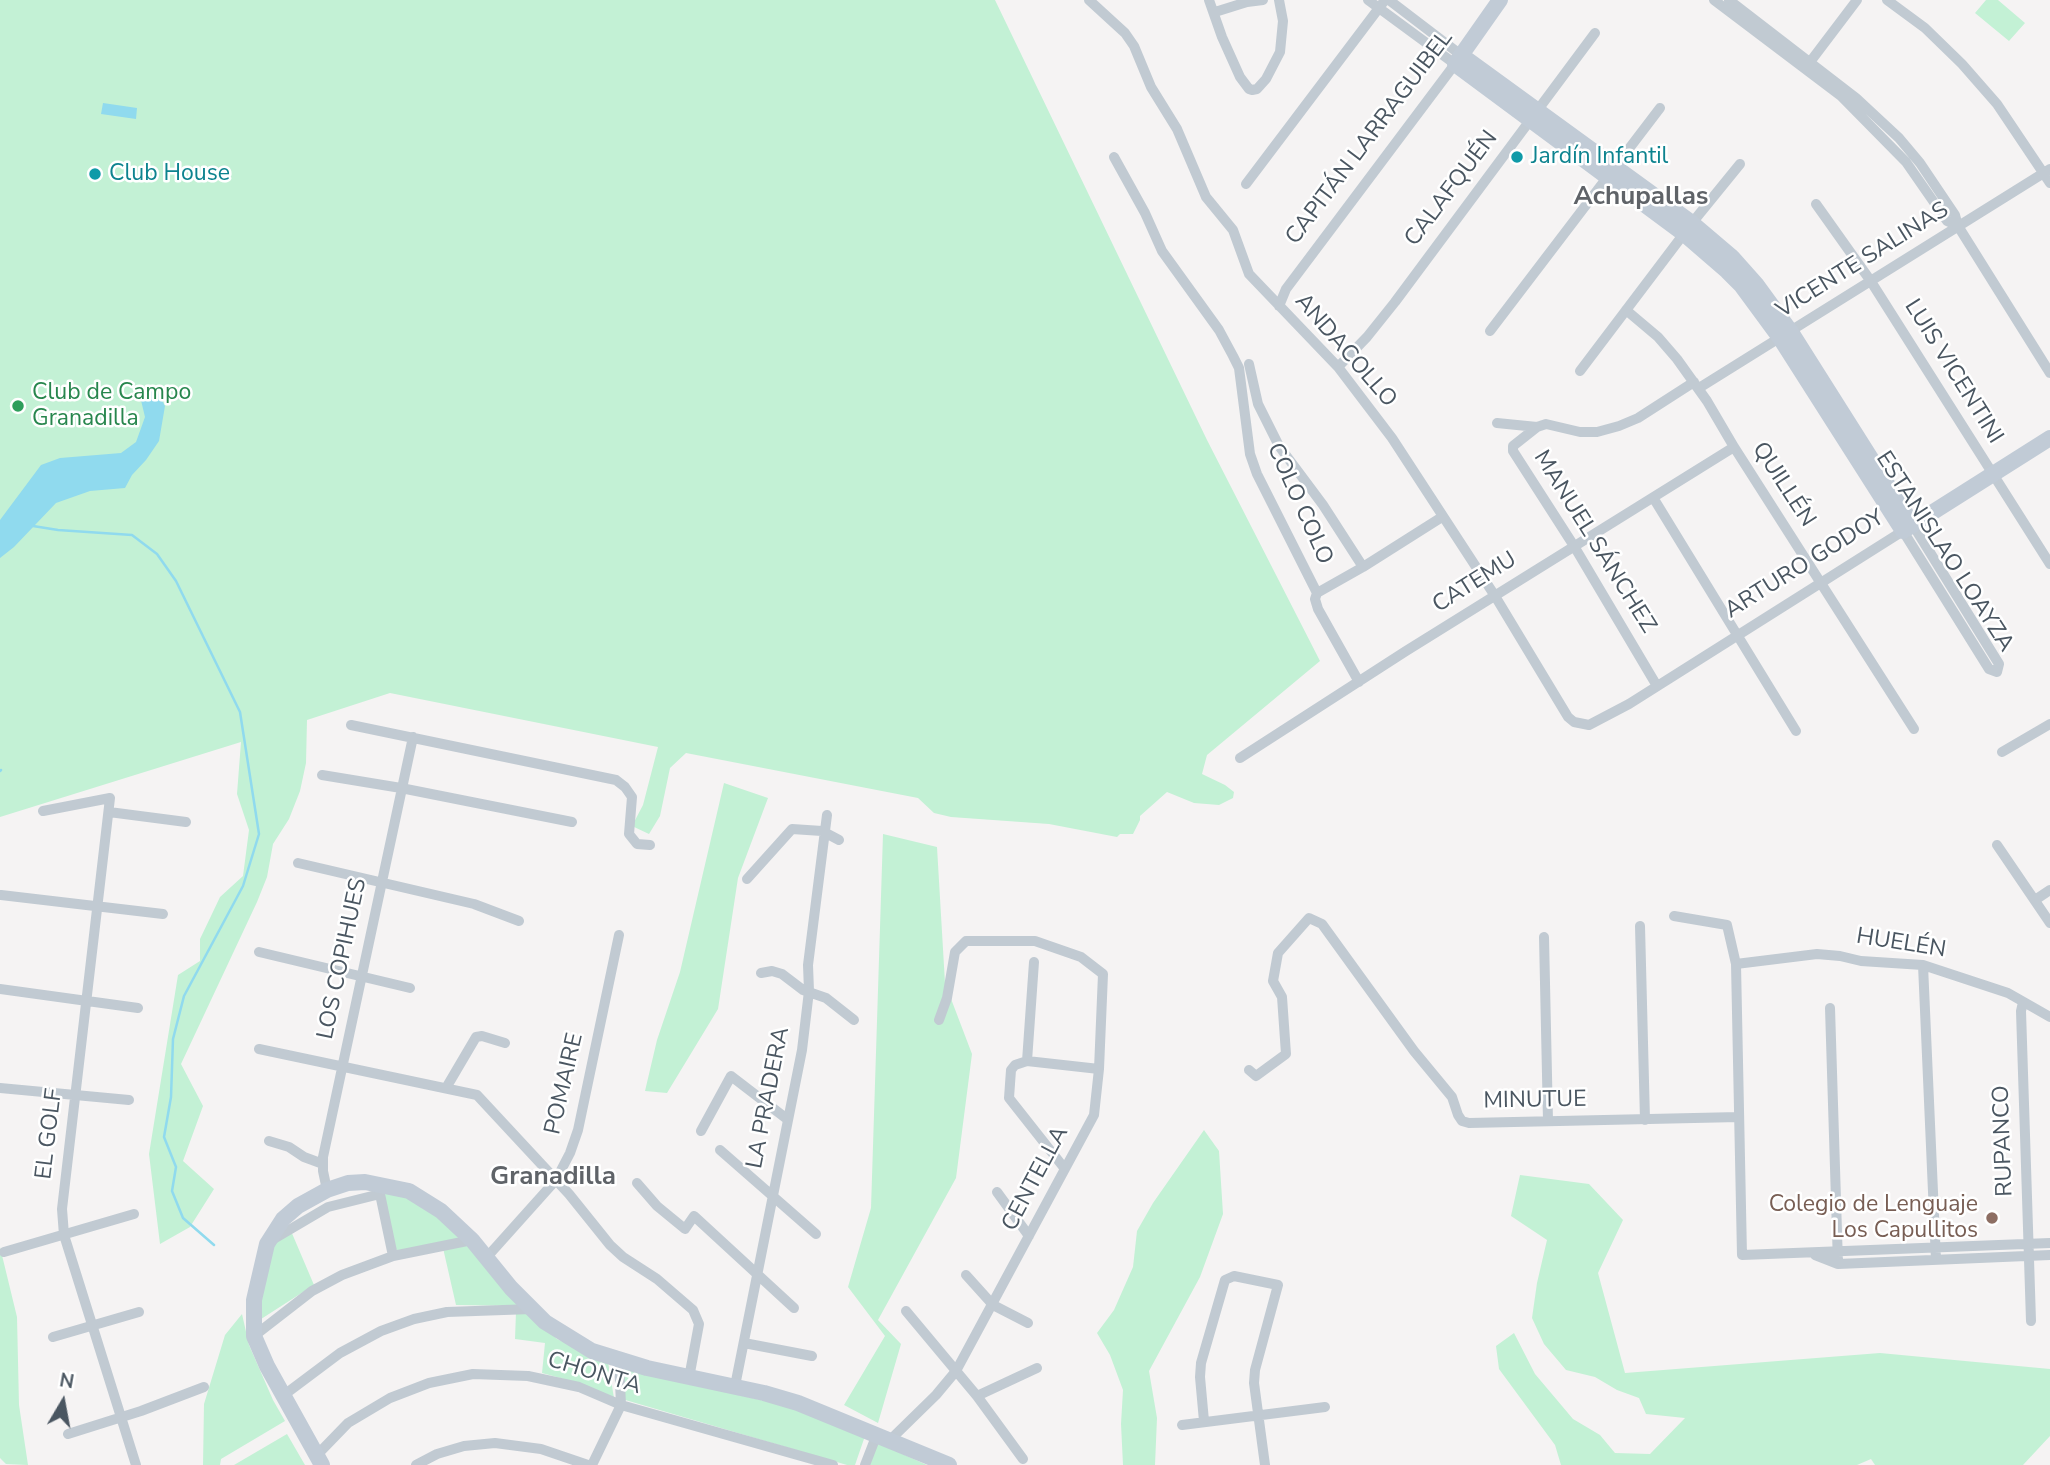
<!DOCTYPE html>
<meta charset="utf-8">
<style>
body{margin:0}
#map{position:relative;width:2050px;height:1465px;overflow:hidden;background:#f5f3f3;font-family:"Nunito Sans",sans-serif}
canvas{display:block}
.north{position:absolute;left:28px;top:1367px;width:70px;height:70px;-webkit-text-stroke:5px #fff;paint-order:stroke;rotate:10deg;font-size:19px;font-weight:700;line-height:28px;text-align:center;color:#4a5661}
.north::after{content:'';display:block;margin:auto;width:24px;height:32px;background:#4a5661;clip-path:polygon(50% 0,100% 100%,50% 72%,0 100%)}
</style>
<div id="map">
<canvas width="2050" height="1465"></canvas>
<div class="north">N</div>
</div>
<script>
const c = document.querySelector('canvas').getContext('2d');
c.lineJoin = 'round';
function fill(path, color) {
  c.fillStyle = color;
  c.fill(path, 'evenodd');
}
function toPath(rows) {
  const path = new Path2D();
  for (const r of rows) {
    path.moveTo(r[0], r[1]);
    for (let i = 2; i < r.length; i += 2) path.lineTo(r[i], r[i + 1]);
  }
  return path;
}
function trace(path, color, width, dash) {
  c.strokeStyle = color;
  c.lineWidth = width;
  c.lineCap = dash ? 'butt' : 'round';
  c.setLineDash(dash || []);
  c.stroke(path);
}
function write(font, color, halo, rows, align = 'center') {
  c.font = font + ' "Nunito Sans",sans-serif';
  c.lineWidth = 5;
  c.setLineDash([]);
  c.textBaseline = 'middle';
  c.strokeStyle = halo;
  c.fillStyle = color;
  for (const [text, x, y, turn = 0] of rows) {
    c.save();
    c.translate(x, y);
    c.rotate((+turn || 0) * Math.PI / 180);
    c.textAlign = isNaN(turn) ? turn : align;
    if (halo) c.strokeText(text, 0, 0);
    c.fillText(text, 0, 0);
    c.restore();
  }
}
const green = toPath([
 [0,0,995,0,1207,440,1320,661,1207,755,1202,774,1225,785,1234,792,1233,798,1219,805,1194,803,1167,792,1140,816,1140,820,1133,834,1120,834,1117,837,1049,824,951,817,934,813,918,798,686,753,670,768,660,816,649,834,632,826,643,805,658,747,390,693,307,720,306,763,300,791,289,819,273,844,267,877,257,902,181,1064,203,1106,183,1161,214,1189,190,1227,160,1244,149,1154,178,975,200,961,200,939,211,916,220,897,243,876,249,830,237,794,241,742,0,817],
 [1986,0,1998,0,2025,23,2009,41,1975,13],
 [724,783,768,798,738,878,718,1009,667,1093,645,1091,657,1040,680,972],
 [883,834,937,847,945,983,972,1054,956,1178,878,1320,901,1344,878,1423,844,1405,885,1336,848,1287,871,1208],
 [1204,1130,1219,1151,1223,1214,1200,1277,1149,1371,1157,1418,1155,1465,1123,1465,1121,1424,1123,1390,1110,1355,1097,1333,1114,1310,1133,1267,1137,1231,1153,1203],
 [1520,1175,1589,1184,1623,1220,1598,1273,1625,1373,1880,1353,2050,1369,2050,1436,2023,1465,1875,1465,1871,1459,1857,1465,1561,1465,1555,1445,1499,1369,1496,1346,1514,1333,1535,1374,1573,1419,1600,1435,1615,1453,1650,1454,1685,1418,1646,1414,1639,1398,1617,1390,1595,1377,1566,1370,1544,1344,1532,1318,1537,1283,1547,1240,1511,1216],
 [389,1191,413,1197,465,1239,397,1253,384,1195],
 [291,1231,314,1285,258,1321,272,1242],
 [468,1243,519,1306,456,1305,443,1248],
 [0,1247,17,1317,19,1405,28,1465,6,1464,0,1458],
 [516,1312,528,1314,557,1339,608,1362,614,1398,582,1384,542,1373,545,1343,515,1339],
 [242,1314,249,1345,273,1400,285,1421,221,1459,220,1465,203,1465,204,1404,225,1335],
 [619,1368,792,1407,865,1436,855,1465,847,1465,622,1399],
 [287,1434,305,1465,234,1465],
 [878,1443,927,1465,867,1465]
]);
const water = toPath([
 [103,103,137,108,136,119,101,114],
 [151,387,158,393,165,406,159,441,146,460,132,475,125,488,90,491,56,503,14,547,0,558,0,520,41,465,60,458,121,453,136,442,145,417,139,392]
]);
const stream = toPath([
 [33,526,58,530,132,535,157,554,176,581,240,712,259,834,243,886,184,996,173,1039,171,1097,164,1137,176,1167,172,1191,183,1218,214,1245],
 [0,771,1,770]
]);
const street = toPath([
 [1089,0,1125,33,1134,46,1151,87,1177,129,1206,197,1233,230,1249,274,1338,367,1392,438,1495,596,1568,717,1574,722,1589,725,1629,704,1903,531,1989,669,1997,672,1999,664,1913,525],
 [1209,0,1222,37,1240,77,1249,89,1252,90,1257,89,1266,79,1280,52,1283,21,1279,0],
 [1389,0,1461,55],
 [1714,0,1841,96,1906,162,1947,221,1958,226],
 [1729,0,1856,98,1899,138,1920,163,1955,215,1958,226,2050,373],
 [1887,0,1925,28,1962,64,1997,104,2050,183],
 [1215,12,1247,2,1263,0],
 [1807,66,1857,0],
 [1114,157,1145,213,1162,251,1219,330,1233,356,1239,368,1250,454,1257,474,1317,593,1315,599,1318,609,1359,682],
 [1246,184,1385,0],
 [1816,204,1870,280,2050,564],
 [1279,306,1286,289,1455,64,1368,0],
 [1626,310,1658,337,1677,359,1707,401,1734,447,1914,729],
 [1490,331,1660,108],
 [1249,364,1258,404,1279,446,1323,505,1363,567],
 [1338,367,1367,337,1395,302,1595,33],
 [1580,371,1692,223,1740,164],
 [1699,388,2050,169],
 [1497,423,1537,427],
 [1654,499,1796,731],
 [1317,593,1363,567,1442,517],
 [1657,686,1574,546,1513,451,1513,446,1537,427,1546,424,1580,432,1597,432,1619,426,1638,418,1694,382],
 [351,725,616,780,625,787,632,797,629,834,637,844,650,845],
 [2002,752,2050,724],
 [1240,758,1406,651,1734,447],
 [322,775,401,788,572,822],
 [43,811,110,798,62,1209,64,1235,136,1465],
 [109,812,186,822],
 [1997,845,2050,923],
 [298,863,474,904,519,921],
 [747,879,792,829,822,831,839,840],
 [1,895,163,914],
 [2035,900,2050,890],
 [1674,916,1727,925,1736,964,1742,1255,2050,1243],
 [1640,926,1645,1120],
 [1544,937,1548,1121],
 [259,952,410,988],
 [1736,964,1817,954,1840,956,1861,961,1923,965,2008,993,2050,1017],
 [1923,965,1936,1260],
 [761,973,772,971,782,974,803,990,826,998,854,1020],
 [0,989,138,1008],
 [2023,1002,2021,1011,2031,1321],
 [1830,1008,1838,1264],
 [259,1049,477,1095,569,1194,610,1245,623,1257,657,1279,693,1310,699,1324,689,1378],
 [1027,1061,1034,962],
 [1249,1070,1256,1076,1286,1054,1282,997,1273,981,1278,953,1309,918,1322,924,1414,1051,1452,1097,1458,1115,1462,1121,1469,1123,1739,1117],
 [0,1088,129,1100],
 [446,1088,476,1037,482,1036,505,1043],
 [701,1131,731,1076,787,1119],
 [269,1141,289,1147,304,1157,323,1164],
 [720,1150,816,1234],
 [1065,1169,1009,1098,1011,1070,1015,1065,1027,1061,1099,1069],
 [637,1183,657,1206,685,1229,694,1216,794,1308],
 [327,1190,323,1171,323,1157,413,737],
 [997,1192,1029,1236],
 [380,1194,393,1256],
 [272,1240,328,1207,380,1194,380,1183],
 [4,1252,134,1214],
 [1815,1255,1838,1264,2050,1255],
 [487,1257,556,1180,570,1153,578,1130,619,935],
 [966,1275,993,1305,1028,1323],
 [906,1311,977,1396,1023,1459],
 [254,1336,312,1291,342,1275,393,1256,472,1240],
 [53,1337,139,1312],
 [744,1343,812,1356],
 [735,1386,802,1050,809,991,808,965,827,815],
 [284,1395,340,1353,381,1331,414,1319,447,1312,532,1309],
 [977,1396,1037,1368],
 [1204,1421,1200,1377,1201,1363,1225,1280,1234,1276,1278,1285,1255,1370,1254,1383,1265,1465],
 [1182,1425,1325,1407],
 [68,1434,141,1411,204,1387],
 [890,1440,936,1395,956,1371,1094,1115,1099,1069,1103,974,1081,957,1035,941,966,941,955,952,947,998,939,1020],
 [317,1455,348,1423,390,1398,429,1383,473,1374,528,1376,579,1387,621,1405,833,1465],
 [416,1465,437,1454,464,1446,495,1443,541,1449,588,1465],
 [592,1465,621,1405,619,1360],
 [865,1465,877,1434]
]);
const secondary = toPath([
 [1500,0,1455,64,1683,233,1727,271,1741,285,1780,338,1903,531,2050,438],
 [1461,55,1692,223,1732,257,1756,284,1791,332,1913,525],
 [322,1465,267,1366,254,1336,254,1300,267,1244,283,1219,298,1206,327,1190,348,1183,365,1182,409,1191,441,1211,472,1240,511,1288,545,1322,592,1351,647,1368,764,1393,798,1403,949,1465]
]);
const markers = [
 [1517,157,7,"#0f9aa8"],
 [95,174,7,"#0f9aa8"],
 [18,406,7,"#2e9e5b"],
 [1992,1218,7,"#8d6e63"]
];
const streetNames = [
 ["CAPITÁN LARRAGUIBEL",1370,138,-53],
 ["CALAFQUÉN",1452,189,-53],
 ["VICENTE SALINAS",1863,261,-32],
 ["ANDACOLLO",1345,351,49],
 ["LUIS VICENTINI",1953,372,58],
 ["QUILLÉN",1783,485,57],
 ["COLO COLO",1299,504,66],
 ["MANUEL SÁNCHEZ",1594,542,58],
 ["ESTANISLAO LOAYZA",1944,552,57],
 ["ARTURO GODOY",1805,565,-32],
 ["CATEMU",1475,583,-32],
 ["HUELÉN",1901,944,9],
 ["LOS COPIHUES",343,959,-78],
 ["POMAIRE",565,1084,-77],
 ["LA PRADERA",769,1098,-79],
 ["MINUTUE",1535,1101,-1],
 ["EL GOLF",50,1134,-83],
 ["RUPANCO",2004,1141,-92],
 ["CENTELLA",1036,1179,-62],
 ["CHONTA",594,1374,17]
];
const cultureNames = [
 ["Jardín Infantil",1531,157],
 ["Club House",109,174]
];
const leisureNames = [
 ["Club de Campo",32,393],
 ["Granadilla",32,419]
];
const educationNames = [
 ["Colegio de Lenguaje",1978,1205],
 ["Los Capullitos",1978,1231]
];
const quarterNames = [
 ["Achupallas",1641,198],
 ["Granadilla",553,1178]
];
fill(green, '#c3f1d5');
fill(water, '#90daee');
trace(stream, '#90daee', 2.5);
trace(street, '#c1cad2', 10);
trace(secondary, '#c1cbd6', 16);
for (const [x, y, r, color] of markers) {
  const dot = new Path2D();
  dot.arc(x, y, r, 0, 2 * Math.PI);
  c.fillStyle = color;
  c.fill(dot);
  trace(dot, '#fff', 2.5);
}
write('23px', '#4a5661', '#fff', streetNames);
write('23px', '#0d838f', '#fff', cultureNames, 'left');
write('23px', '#27864d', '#fff', leisureNames, 'left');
write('23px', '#785e54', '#fff', educationNames, 'right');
write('bold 26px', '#5f6368', '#fff', quarterNames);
</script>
